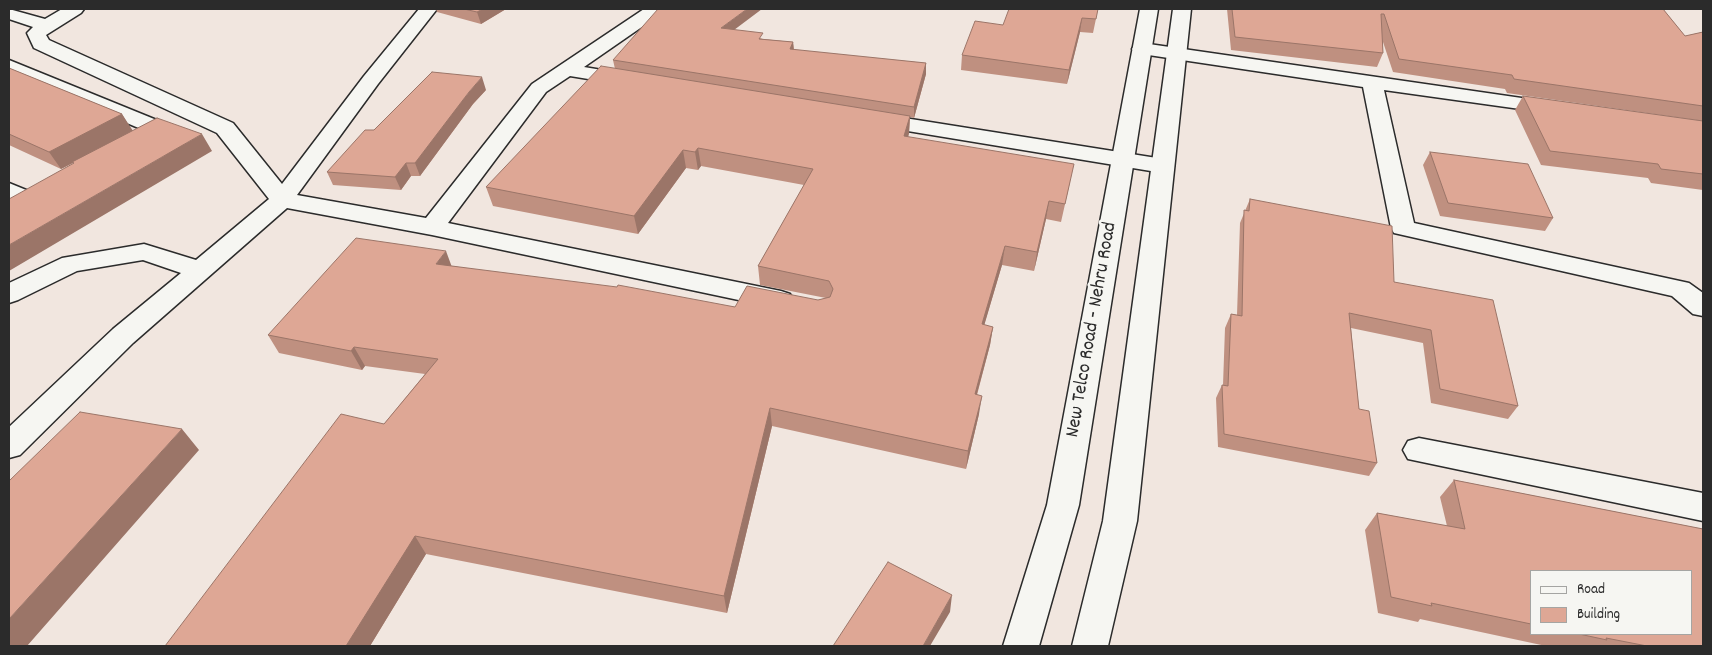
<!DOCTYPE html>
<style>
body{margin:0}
#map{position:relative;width:1712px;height:655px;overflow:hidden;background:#f1e6df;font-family:Dekko,sans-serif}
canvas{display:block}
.frame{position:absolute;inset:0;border:10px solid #2b2b2b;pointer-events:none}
.legend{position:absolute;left:1530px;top:570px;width:162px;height:65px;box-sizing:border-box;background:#f6f6f2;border:1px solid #a5a5a2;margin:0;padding:6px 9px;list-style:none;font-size:15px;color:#2b2b2b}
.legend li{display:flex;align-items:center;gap:10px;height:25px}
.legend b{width:25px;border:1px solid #a5a5a2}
</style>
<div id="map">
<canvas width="1712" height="655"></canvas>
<div class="frame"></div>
<ul class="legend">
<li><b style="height:6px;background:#f6f6f2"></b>Road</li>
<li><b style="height:14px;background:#dea795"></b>Building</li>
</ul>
</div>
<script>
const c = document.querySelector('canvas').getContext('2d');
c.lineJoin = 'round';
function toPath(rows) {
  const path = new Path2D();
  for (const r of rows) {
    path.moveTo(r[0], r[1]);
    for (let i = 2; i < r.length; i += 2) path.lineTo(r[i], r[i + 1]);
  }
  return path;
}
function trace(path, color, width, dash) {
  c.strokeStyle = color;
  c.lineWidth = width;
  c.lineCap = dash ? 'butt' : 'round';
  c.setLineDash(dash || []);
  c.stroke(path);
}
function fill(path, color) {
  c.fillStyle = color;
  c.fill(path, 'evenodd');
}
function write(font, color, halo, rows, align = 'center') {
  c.font = font + ' Dekko,sans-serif';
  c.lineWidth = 5;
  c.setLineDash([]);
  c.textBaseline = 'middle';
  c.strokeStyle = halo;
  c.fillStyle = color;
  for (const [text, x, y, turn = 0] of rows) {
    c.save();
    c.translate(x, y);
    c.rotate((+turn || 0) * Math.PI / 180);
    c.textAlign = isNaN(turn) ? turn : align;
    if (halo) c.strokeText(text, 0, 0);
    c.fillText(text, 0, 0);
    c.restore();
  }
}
const street = toPath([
 [9,9,45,19,62,9,84,9,81,13,46,35,49,40,233,123,282,184,364,76,419,9,437,9,378,84,297,195,426,218,532,84,644,9,665,9,662,13,584,67,638,76,641,80,638,84,631,86,570,76,546,92,448,223,781,291,790,294,794,300,790,306,781,309,432,235,287,208,133,343,20,455,9,458,9,427,113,329,181,273,143,260,77,271,18,300,9,303,9,283,62,258,144,244,196,260,269,199,217,133,34,48,27,33,33,27,9,19,9,9],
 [1142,43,1563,104,1567,108,1563,112,1556,114,1384,90,1414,223,1689,283,1703,293,1703,316,1693,314,1672,296,1394,233,1391,228,1363,87,1135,53,1132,49,1135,45,1142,43],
 [9,60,164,123,167,128,155,140,141,148,133,150,125,148,122,143,125,138,141,129,9,73,9,60],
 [873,113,1163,159,1171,161,1174,166,1171,171,1163,173,865,124,862,119,865,114,873,113],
 [9,183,36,194,40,199,36,204,28,206,9,199,9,183],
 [1419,438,1703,493,1703,521,1408,459,1403,450,1408,441,1419,438]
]);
const secondary = toPath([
 [1140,9,1158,9,1079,505,1039,646,1003,646,1047,505,1140,9],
 [1173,9,1191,9,1137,521,1108,646,1072,646,1103,521,1173,9]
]);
const wall = toPath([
 [436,9,506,9,481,24,437,12],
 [1098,9,1093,33,1080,32,1067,84,961,70,962,55,1003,25],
 [1227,9,1663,9,1685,36,1703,32,1703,121,1507,93,1505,89,1393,72,1383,42,1383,53,1377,67,1231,50],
 [734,30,763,39,793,42,794,50,926,63,926,74,914,118,910,117,909,133,908,137,1070,182,1061,222,1046,219,1034,271,1002,265,984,325,993,327,990,345,977,395,979,414,966,469,772,426,727,613,426,554,370,646,165,646,384,424,425,374,365,366,362,370,279,353,268,335,452,266,735,307,818,300,826,298,760,285,758,266,804,185,701,166,698,170,686,168,638,234,493,206,486,187,615,69,613,60],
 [9,68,122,114,132,131,212,151,73,164,73,163,61,169,9,145],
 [486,90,473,104,420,176,411,176,401,190,333,185,327,172,374,130],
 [1523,96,1703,121,1703,190,1651,183,1648,178,1541,165,1515,110],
 [1430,152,1553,218,1545,231,1440,216,1423,165],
 [1250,199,1394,282,1518,406,1508,419,1431,403,1423,343,1351,328,1359,409,1377,463,1369,476,1218,447,1216,398,1222,385,1223,385,1225,328,1231,314,1237,315,1240,223],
 [1454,480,1703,529,1703,646,1546,646,1420,619,1418,622,1378,613,1365,530,1377,513,1447,526,1440,497],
 [1531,571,1691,571,1691,634,1531,634]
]);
const shadedWall = toPath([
 [483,9,506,9,481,24,477,12],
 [747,9,762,9,722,39,721,28],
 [1082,18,1080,32,1067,84,1069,70],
 [793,42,794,52,790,49],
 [926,63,926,74,914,118,914,107],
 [482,77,486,90,473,104,420,176,415,163,469,92],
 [122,114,133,131,61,169,49,152],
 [910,116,909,133,904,154,904,136],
 [202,134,212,151,9,271,9,245],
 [698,148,701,166,698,170,695,152],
 [683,150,686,168,638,234,634,216],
 [406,163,411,176,401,190,395,177],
 [1049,201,1046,219,1034,271,1037,252],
 [1005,246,1002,265,979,343,982,324],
 [446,251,453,270,436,264],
 [993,327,990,345,972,412,975,394],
 [354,347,365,366,362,370,351,351],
 [982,396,979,414,966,469,968,451],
 [770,408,772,426,727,613,724,596],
 [182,429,199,450,27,646,9,646,9,619],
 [415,536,426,554,370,646,346,646],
 [952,595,950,612,930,646,923,646]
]);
const building = toPath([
 [464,9,483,9,477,12,464,9],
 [658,9,747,9,721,28,763,33,759,39,793,42,790,49,926,63,914,107,613,60,658,9],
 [1009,9,1098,9,1096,19,1082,18,1069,70,962,55,975,21,1003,25,1009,9],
 [1232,9,1663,9,1685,36,1703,32,1703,106,1514,79,1512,75,1399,59,1384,14,1381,14,1383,53,1235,37,1232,9],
 [601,66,910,116,904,136,1074,164,1065,204,1049,201,1037,252,1005,246,982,324,993,327,975,394,982,396,968,451,770,408,724,596,415,536,346,646,165,646,341,414,384,424,438,359,354,347,351,351,268,335,356,238,446,251,436,264,617,287,618,285,735,307,747,286,818,300,830,297,833,289,829,281,758,266,813,169,698,148,695,152,683,150,634,216,486,187,601,66],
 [9,68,122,114,49,152,9,134,9,68],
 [432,72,482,77,469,92,415,163,406,163,395,177,327,172,365,130,374,130,432,72],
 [1523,96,1703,121,1703,174,1661,169,1658,164,1550,151,1523,96],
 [157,118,202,134,9,245,9,199,74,163,72,162,157,118],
 [1430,152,1528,164,1553,218,1448,203,1430,152],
 [1250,199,1392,226,1394,282,1493,300,1518,406,1440,389,1431,330,1349,313,1359,409,1369,411,1377,463,1224,434,1222,385,1228,386,1231,314,1242,316,1244,210,1249,211,1250,199],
 [80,412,182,429,9,619,9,481,80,412],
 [1454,480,1703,529,1703,646,1647,646,1606,638,1607,640,1579,634,1691,634,1691,571,1531,571,1531,624,1431,603,1432,606,1391,597,1377,513,1465,529,1454,480],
 [888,562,952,595,923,646,833,646,888,562]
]);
const streetNames = [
 ["New Telco Road - Nehru Road",1093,330,-80]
];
trace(street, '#2b2b2b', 3);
trace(secondary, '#2b2b2b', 3);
fill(street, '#f6f6f2');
fill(secondary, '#f6f6f2');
fill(wall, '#bf9080');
fill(shadedWall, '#9b7568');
fill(building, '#dea795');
trace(building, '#9b7568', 1);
write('20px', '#2b2b2b', '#f6f6f2', streetNames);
</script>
